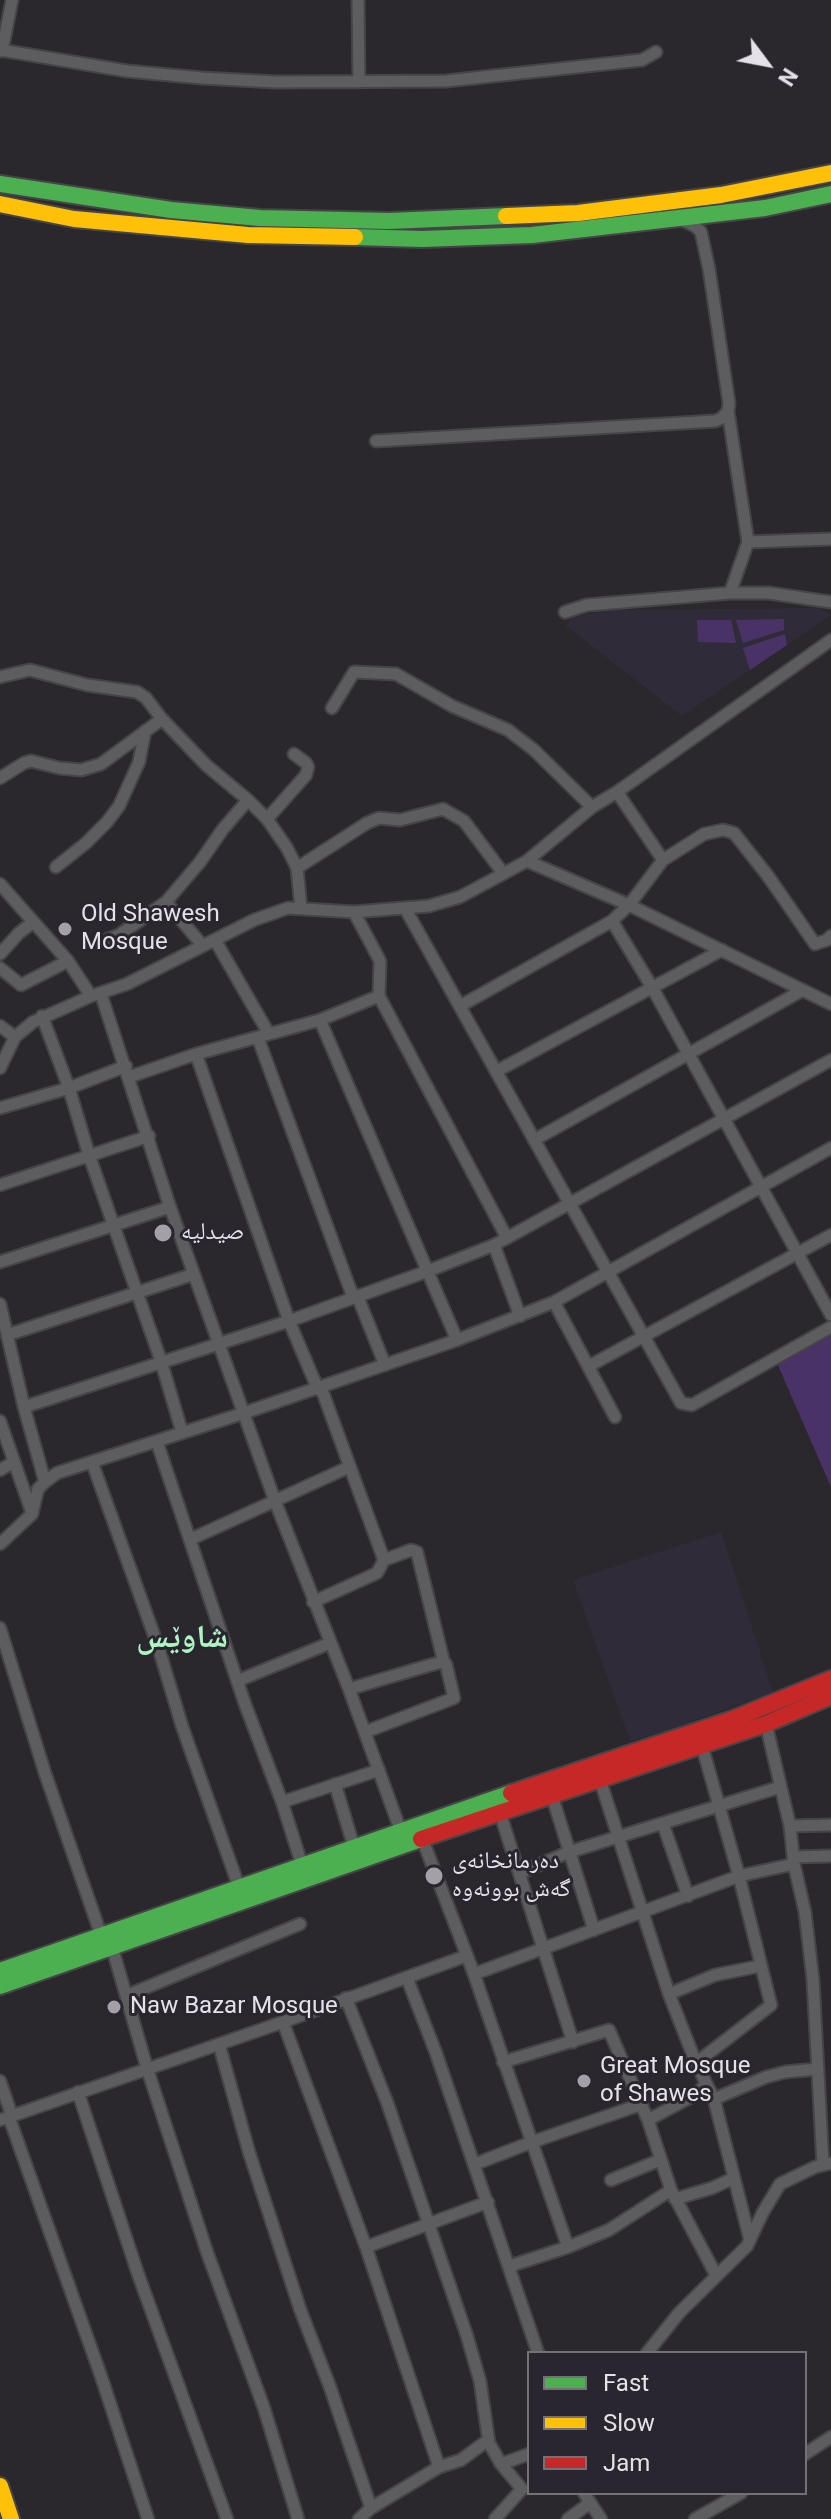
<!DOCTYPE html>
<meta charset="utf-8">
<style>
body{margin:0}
#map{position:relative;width:831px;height:2519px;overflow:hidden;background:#2a282d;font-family:Roboto,sans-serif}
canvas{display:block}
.legend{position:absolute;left:527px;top:2351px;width:280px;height:144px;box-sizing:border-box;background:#29262f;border:2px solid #747179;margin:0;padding:10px 14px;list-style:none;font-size:24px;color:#e4e2e8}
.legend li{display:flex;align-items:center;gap:16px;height:40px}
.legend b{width:40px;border:2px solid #747179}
.north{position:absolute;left:727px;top:24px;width:80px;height:80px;-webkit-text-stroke:6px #29262f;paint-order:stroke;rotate:122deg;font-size:22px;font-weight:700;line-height:32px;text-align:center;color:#e4e2e8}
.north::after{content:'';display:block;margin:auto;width:28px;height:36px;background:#e4e2e8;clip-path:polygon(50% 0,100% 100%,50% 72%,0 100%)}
</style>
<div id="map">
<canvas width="831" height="2519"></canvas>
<ul class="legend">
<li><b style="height:10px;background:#4caf50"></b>Fast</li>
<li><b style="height:10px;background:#ffc107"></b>Slow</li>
<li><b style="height:10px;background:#c62828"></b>Jam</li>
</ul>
<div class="north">N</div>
</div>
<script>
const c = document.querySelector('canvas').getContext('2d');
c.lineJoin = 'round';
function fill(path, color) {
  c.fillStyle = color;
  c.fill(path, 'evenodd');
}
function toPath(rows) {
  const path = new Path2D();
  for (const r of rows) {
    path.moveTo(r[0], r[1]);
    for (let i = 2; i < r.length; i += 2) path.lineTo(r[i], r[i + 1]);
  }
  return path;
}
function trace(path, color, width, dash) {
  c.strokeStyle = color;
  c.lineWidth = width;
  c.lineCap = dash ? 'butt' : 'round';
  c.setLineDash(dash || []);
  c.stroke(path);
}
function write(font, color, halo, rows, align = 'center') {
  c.font = font + ' Roboto,"Noto Naskh Arabic",sans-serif';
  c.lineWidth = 6;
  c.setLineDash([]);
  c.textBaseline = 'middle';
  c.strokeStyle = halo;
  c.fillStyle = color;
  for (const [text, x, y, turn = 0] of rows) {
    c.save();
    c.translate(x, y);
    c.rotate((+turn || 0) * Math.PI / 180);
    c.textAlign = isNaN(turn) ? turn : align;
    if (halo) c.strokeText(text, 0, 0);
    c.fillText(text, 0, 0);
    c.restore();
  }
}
const built = toPath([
 [819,608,831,615,682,716,566,626,572,617,610,610],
 [721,1532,773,1692,669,1730,630,1741,573,1580]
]);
const green = toPath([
 [784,619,784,630,743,643,736,620],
 [697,620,731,620,736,643,698,642],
 [785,634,787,645,750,670,743,648],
 [831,1334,831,1487,777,1363]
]);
const street = toPath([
 [358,0,359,82],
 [0,50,127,71,202,78,276,82,446,81,642,60,656,52],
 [2,51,12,0],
 [728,411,748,542,730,593],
 [376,441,715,421,722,418,728,411,729,403,709,269,701,232,695,226,680,219],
 [748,542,831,539],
 [565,612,587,605,730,593,769,593,831,602],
 [0,677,30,670,87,685,137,692,146,698,162,719,206,765,248,800,267,819,287,848,297,868,301,908],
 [332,708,354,672,396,674,452,706,508,730,534,750,592,807],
 [0,778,24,763,31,761,59,768,81,770,101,764,162,719],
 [617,792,663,860],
 [267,819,306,775,308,767,306,763,294,754],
 [527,861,629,905,831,1004],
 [56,867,86,843,107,822,119,806,139,762,145,731],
 [297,868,367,823,379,818,400,820,443,809,464,821,503,873],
 [0,884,68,961,91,996],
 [166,902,203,946],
 [405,908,681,1403,692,1405,831,1327],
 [354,912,380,961,379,996,507,1238],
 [612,921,652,987,831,1315],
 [215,940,269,1034],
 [99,943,119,935,166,902,200,862,223,829,248,800],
 [0,954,19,933,33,922],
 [0,968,21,985,68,961],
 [101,994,170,1207,275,1501,349,1689,403,1837],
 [460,1006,612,921,629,905,663,860,704,834,723,830,734,833,768,876,815,944,827,940,831,936],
 [42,1016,69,1088,89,1155,161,1361,182,1432],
 [320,1020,457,1340],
 [0,1026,15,1037],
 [258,1038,353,1297],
 [196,1054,289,1321,317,1387,323,1393,384,1560,377,1573,313,1602],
 [0,1068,15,1037,33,1022,91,996,127,984,254,920,288,908,354,912,429,906,460,897,527,861,592,807,617,792,831,640],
 [497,1071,722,950],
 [129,1077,196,1054,320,1020,379,996],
 [0,1108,69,1088,126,1066],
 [534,1140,803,990],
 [0,1185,149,1136],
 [494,1245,520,1316],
 [0,1262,170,1207],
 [357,1295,385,1365],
 [554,1302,615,1417],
 [0,1304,24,1407,45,1482,38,1489,32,1514,0,1544],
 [7,1335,194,1274],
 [589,1366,831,1235],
 [24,1407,289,1321,428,1271,494,1245,831,1060],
 [0,1421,32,1513],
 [157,1442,245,1704,282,1802,302,1865],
 [92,1462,158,1646,182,1726,239,1887],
 [0,1470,14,1462],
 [45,1482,57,1473,244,1413,457,1340,554,1302,831,1148],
 [191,1539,349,1467],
 [384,1560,411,1550,417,1552,444,1663],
 [0,1628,45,1773,101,1935],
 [237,1681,330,1643],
 [349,1689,427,1666,442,1662,446,1664,454,1698,365,1732],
 [766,1724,790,1826,794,1864,805,1912,813,1980,823,2165],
 [600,1780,669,1994,696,2063,714,2099,750,2240],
 [335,1784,354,1847],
 [552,1796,594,1930],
 [282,1802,379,1770],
 [500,1813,573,2042],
 [663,1824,688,1896],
 [790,1826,831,1825],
 [420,1833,474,1974,568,2247],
 [793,1857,831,1856],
 [520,1873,569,1852,780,1787],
 [112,1947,147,2068,207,2252,264,2408,298,2519],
 [474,1974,739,1876,794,1864],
 [407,1978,436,2053,538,2353],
 [669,1994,715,1975,760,1966],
 [128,1995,300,1924],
 [346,1998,387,2102,467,2336,480,2381,489,2443],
 [283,2022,366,2247,439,2467],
 [219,2044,249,2152,300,2309,330,2387,371,2508],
 [503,2062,609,2030,648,2120,671,2190,716,2275],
 [696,2063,771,2005,739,1876,702,1746],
 [0,2081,12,2116],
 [78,2092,138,2274,227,2519],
 [714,2099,766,2077,785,2072,818,2069],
 [9,2117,101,2376,148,2519],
 [0,2120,283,2022,466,1956],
 [648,2120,691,2097,706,2085],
 [475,2164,532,2142,642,2104],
 [611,2180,660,2160],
 [675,2199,712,2188,734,2178],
 [366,2247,488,2202],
 [510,2266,568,2247,609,2230,671,2190],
 [647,2353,679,2313,747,2246,763,2212,780,2184,815,2167,831,2163],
 [805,2454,831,2437],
 [584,2493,601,2519],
 [359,2519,371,2508,439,2467,461,2460,484,2443,489,2443,501,2464,529,2454],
 [495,2519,522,2489,501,2464],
 [568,2519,590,2503],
 [695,2519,741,2493]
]);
const fast = toPath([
 [0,184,171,210,260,218,389,221,506,216],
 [355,237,422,239,532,235,765,208,831,194],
 [0,1971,511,1793],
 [0,1986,421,1839]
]);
const slow = toPath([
 [0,204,74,219,248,235,355,237],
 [506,216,578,213,721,195,831,173],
 [0,2486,11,2519]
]);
const jam = toPath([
 [511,1793,733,1719,831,1679],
 [421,1839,766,1724,831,1696]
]);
const markers = [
 [65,929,8,"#a3a1a7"],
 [163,1233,10,"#a3a1a7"],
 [434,1876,10,"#a3a1a7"],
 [114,2007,8,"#a3a1a7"],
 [584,2081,8,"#a3a1a7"]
];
const poiNames = [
 ["Old Shawesh",81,915],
 ["Mosque",81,943],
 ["صیدلیە",181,1233],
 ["دەرمانخانەی",452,1862],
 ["گەش بوونەوە",452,1890],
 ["Naw Bazar Mosque",130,2007],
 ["Great Mosque",600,2067],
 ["of Shawes",600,2095]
];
const districtNames = [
 ["شاوێس",182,1639]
];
fill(built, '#302b39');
fill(green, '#493366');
trace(street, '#454447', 15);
trace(fast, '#454447', 20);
trace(slow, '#454447', 20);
trace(jam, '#454447', 20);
trace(street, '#5d5c5f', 11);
trace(fast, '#4caf50', 16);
trace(slow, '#ffc107', 16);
trace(jam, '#c62828', 16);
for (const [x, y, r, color] of markers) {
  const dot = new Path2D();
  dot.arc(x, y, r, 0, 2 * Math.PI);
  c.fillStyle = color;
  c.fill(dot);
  trace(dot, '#29262f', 3);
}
write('24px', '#e4e2e8', '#29262f', poiNames, 'left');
write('bold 32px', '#adf4c0', '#29262f', districtNames);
</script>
